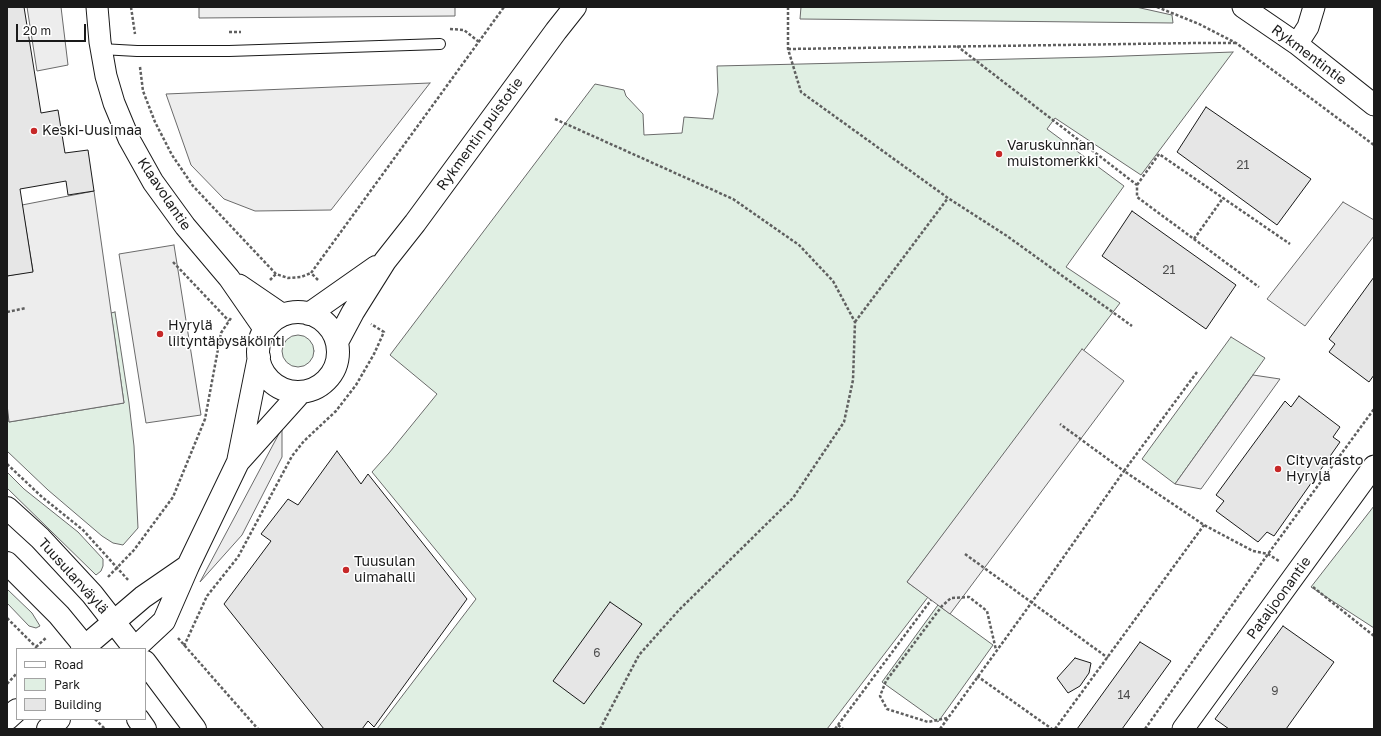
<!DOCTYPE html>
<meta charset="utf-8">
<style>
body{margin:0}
#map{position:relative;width:1381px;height:736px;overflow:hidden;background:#fff;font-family:"Golos Text",sans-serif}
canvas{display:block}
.frame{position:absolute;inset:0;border:8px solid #1a1a1a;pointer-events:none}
.legend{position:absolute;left:16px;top:648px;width:130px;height:72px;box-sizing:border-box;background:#fff;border:1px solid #a3a3a3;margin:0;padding:5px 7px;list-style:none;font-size:12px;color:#1a1a1a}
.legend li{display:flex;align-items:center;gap:8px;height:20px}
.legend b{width:20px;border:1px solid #a3a3a3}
.scale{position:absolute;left:16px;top:24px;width:70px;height:18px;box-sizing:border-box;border:2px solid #1a1a1a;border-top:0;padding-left:5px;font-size:12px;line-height:14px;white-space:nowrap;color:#1a1a1a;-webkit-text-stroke:3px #fff;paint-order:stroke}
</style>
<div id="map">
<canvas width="1381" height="736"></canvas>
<div class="frame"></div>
<ul class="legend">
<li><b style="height:5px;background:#fff"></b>Road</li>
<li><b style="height:11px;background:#e0efe3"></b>Park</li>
<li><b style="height:11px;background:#e6e6e6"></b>Building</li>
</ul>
<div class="scale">20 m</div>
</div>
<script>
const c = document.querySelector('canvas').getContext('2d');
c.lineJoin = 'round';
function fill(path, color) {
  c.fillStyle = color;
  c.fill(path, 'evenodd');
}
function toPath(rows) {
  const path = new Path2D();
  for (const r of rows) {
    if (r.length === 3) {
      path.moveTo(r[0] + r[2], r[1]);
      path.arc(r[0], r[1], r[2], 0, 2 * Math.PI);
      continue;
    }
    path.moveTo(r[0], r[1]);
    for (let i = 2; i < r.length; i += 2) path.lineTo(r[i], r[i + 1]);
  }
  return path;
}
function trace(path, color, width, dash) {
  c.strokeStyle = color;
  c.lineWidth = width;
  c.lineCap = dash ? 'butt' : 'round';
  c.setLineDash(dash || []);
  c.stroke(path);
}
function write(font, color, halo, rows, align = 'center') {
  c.font = font + ' "Golos Text",sans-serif';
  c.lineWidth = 3;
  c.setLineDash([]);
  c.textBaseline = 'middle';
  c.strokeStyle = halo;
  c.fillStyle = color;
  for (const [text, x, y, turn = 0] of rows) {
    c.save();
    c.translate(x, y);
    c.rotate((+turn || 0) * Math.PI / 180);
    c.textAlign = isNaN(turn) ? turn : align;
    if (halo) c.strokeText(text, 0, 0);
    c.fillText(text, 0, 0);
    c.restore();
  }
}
const green = toPath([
 [801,7,1136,7,1172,15,1173,23,800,19,801,7],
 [1233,52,1141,175,1055,118,1047,129,1124,186,1066,267,1120,303,907,582,928,597,827,729,377,729,476,599,372,472,389,453,437,394,390,355,595,84,624,90,626,96,643,114,644,135,682,133,684,117,713,119,718,92,717,66,1097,57,1233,52],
 [115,312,129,403,134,446,138,528,123,545,113,543,102,536,48,490,7,451,7,404,9,422,124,403,111,313,115,312],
 [298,351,16],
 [1231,337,1265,358,1175,484,1142,459,1231,337],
 [7,472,24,489,78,532,103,559,103,566,101,571,96,575,7,488,7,472],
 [1374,506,1374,628,1311,587,1374,506],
 [7,589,32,613,40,626,36,628,29,626,7,603,7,589],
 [938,605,993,645,938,722,882,682,938,605]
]);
const parking = toPath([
 [27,7,61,7,68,65,37,71,27,7],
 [199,7,455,7,455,16,199,18,199,7],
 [430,83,331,210,255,211,224,199,191,165,166,94,430,83],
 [94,191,124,403,9,422,7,404,7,276,33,271,22,205,94,191],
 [1343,202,1374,220,1374,236,1305,326,1267,299,1343,202],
 [174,245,201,415,146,423,119,254,174,245],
 [1082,349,1124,381,950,614,907,582,1082,349],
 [1253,375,1280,379,1201,489,1175,484,1253,375],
 [282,428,282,457,242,535,200,582,282,428]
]);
const building = toPath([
 [7,7,24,7,41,113,58,110,65,153,88,150,94,191,68,195,66,181,20,189,33,272,7,276,7,7],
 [1206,107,1311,179,1277,225,1177,152,1206,107],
 [1132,211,1236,285,1206,329,1102,256,1132,211],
 [1374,277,1374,375,1369,382,1329,352,1335,344,1329,339,1374,277],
 [1299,396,1340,427,1333,437,1340,442,1274,536,1267,532,1258,542,1216,511,1224,501,1216,495,1285,401,1291,407,1299,396],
 [337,451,361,484,368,474,467,599,374,727,368,721,362,729,324,729,224,604,271,541,261,534,288,499,298,505,337,451],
 [610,602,642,624,584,704,553,681,610,602],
 [1283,626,1334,662,1286,729,1229,729,1215,719,1283,626],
 [1140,642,1171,661,1122,729,1077,729,1140,642],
 [1075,658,1091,663,1089,673,1080,686,1068,693,1057,678,1075,658]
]);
const path = toPath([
 [131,7,135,34],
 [788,7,788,49,801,92,948,198,1007,236,1132,326],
 [1157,7,1199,24,1236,43,1374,145],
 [450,29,464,30,479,42],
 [229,32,241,32],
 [957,46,1137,185,1137,197,1259,287],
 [788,49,1197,43,1236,43],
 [140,67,143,91,155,122,172,155,193,186,276,274,288,278,301,277,311,273],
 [555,119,733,199,799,245,833,281,855,322,853,380,844,422,793,498,679,610,639,655,600,729],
 [1137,185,1159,154,1290,244],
 [1194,239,1223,198],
 [173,262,229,321],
 [270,280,276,274],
 [318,280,311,273,504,7],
 [7,312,26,308],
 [855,322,948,198],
 [1197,372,1124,471,1204,525,1253,551,1268,554,1279,561],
 [7,464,42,497,83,530,129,581],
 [965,554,1108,658],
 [108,577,134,550,173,497,205,419,221,333,231,318],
 [1313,587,1374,636],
 [7,618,36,647,36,649],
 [178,638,258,729],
 [184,646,207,596,238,557,292,456,304,441,336,411,356,385,374,354,384,332,371,324],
 [36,647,47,637],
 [977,676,1052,729],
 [7,684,17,673],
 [947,718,928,722,887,709,880,696,886,681,942,606,951,598,969,597,987,611,996,650],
 [95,719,105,729],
 [838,725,843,729],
 [835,729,931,600],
 [940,729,1032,602,1124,471,1060,424],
 [1055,729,1204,525],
 [1145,729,1268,554,1374,409]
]);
const lane = toPath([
 [101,49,137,51,229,51,440,44]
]);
const street = toPath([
 [97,7,100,42,106,76,114,103,129,139,153,182,185,226,229,278,265,330],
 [1243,7,1297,44,1374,105],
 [1297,44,1308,27,1314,7],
 [239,285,283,315],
 [1183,729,1374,466]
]);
const secondary = toPath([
 [298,352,40],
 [309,314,376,267],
 [337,342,353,312,385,261,415,223,556,31,575,7],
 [239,461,301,392],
 [82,649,143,597,188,566],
 [134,649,164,621,188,566,238,462,259,357],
 [7,719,17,710],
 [48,729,59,719]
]);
const primary = toPath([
 [7,508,40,538,92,594,135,649],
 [7,563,59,615,87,649],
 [145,662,195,729],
 [138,719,145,729]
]);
const markers = [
 [34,131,4,"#c62828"],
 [999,154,4,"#c62828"],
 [160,334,4,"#c62828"],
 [1278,469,4,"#c62828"],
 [346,570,4,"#c62828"]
];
const numberNames = [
 ["21",1243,165],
 ["21",1169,270],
 ["6",597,653],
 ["9",1275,691],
 ["14",1124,695]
];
const streetNames = [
 ["Rykmentintie",1309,55,37],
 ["Rykmentin puistotie",480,134,-54],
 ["Klaavolantie",164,194,56],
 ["Tuusulanväylä",73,576,48],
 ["Pataljoonantie",1279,598,-54]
];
const poiNames = [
 ["Keski-Uusimaa",42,131],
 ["Varuskunnan",1007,146],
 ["muistomerkki",1007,162],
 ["Hyrylä",168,326],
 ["liityntäpysäköinti",168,342],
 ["Cityvarasto",1286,461],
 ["Hyrylä",1286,477],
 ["Tuusulan",354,562],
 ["uimahalli",354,578]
];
fill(green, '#e0efe3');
trace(green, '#6a6a6a', 1);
fill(parking, '#ededed');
trace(parking, '#6a6a6a', 1);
fill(building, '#e6e6e6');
trace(building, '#1a1a1a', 1);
trace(lane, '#1a1a1a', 12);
trace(street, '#1a1a1a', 23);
trace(secondary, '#1a1a1a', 24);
trace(primary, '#1a1a1a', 24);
trace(path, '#5f5f5f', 2.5, [3, 2]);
trace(lane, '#fff', 10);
trace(street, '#fff', 21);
trace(secondary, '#fff', 22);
trace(primary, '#fff', 22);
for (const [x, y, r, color] of markers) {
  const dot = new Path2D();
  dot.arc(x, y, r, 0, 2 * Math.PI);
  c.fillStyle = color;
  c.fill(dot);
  trace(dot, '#fff', 1.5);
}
write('12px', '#4d4d4d', null, numberNames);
write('14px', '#1a1a1a', '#fff', streetNames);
write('14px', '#1a1a1a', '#fff', poiNames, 'left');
</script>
